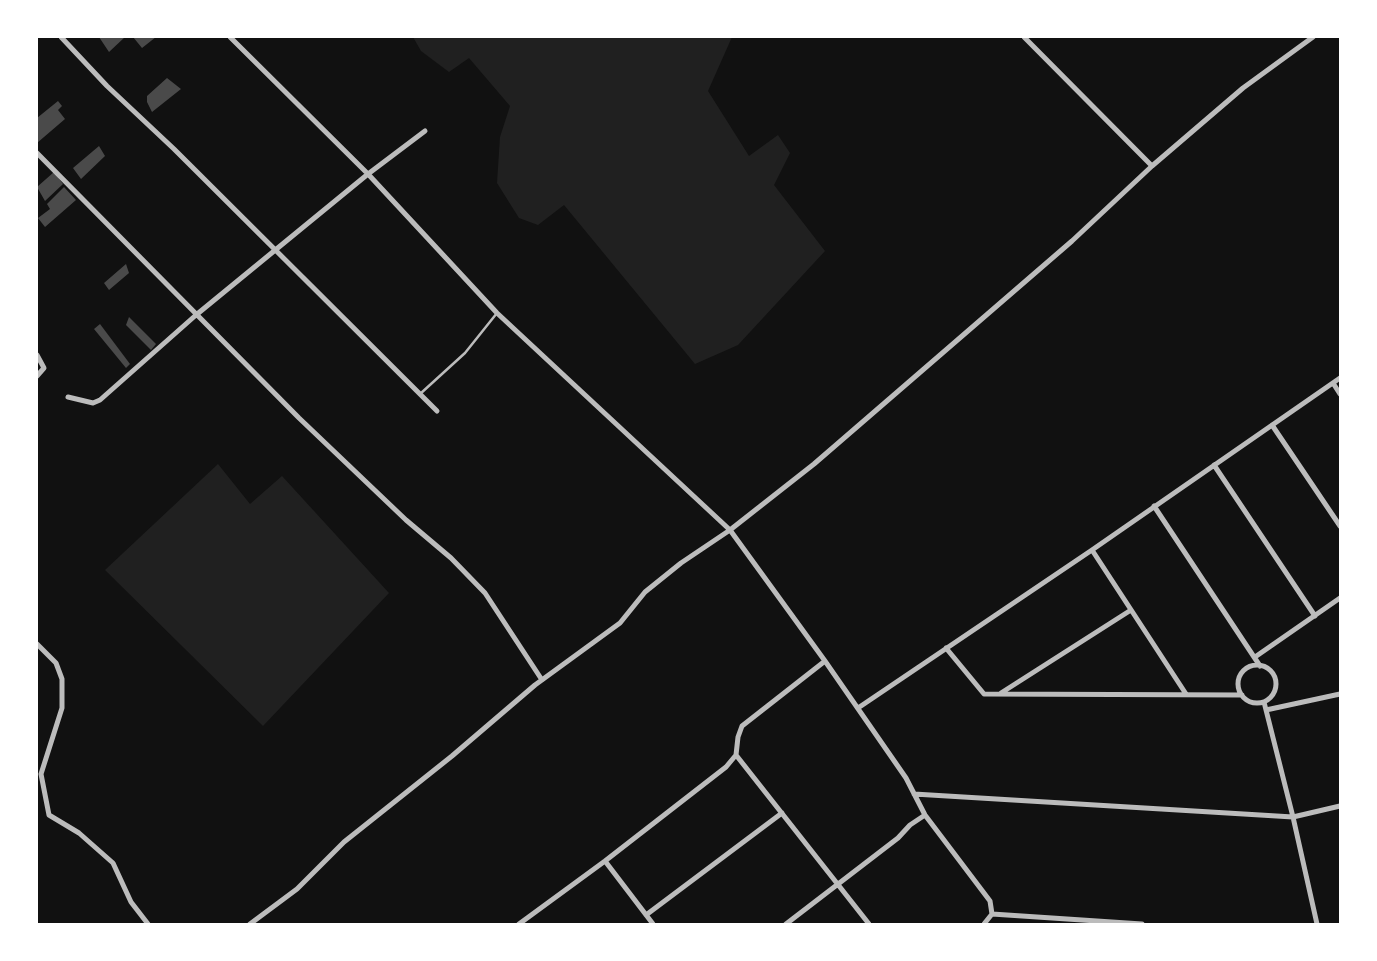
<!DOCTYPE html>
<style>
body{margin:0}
#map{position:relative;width:1377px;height:961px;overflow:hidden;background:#111;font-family:Inter,sans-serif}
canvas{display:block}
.frame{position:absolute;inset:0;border:38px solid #fff;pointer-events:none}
</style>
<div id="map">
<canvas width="1377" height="961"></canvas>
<div class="frame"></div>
</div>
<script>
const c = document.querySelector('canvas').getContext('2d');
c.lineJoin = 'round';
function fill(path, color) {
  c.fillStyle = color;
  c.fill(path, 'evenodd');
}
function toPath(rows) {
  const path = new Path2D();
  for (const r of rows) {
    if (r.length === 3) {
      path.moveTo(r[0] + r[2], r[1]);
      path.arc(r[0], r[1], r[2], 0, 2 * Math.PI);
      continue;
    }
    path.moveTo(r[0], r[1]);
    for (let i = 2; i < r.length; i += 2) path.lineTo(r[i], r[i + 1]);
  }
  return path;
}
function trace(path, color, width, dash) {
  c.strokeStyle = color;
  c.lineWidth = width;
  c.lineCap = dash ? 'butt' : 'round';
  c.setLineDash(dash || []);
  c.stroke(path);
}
const green = toPath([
 [413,37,732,37,708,91,749,156,778,135,790,153,774,185,825,251,738,345,695,364,564,205,538,225,519,218,497,183,500,137,510,106,469,58,449,72,421,51],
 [218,464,250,504,282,476,389,593,263,726,105,570]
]);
const building = toPath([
 [99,37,125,37,109,52],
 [133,37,156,37,142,48],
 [167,78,181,89,152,112,147,102,147,96],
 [58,101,62,106,58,110,65,119,37,143,37,118],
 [99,146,105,156,81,179,73,168],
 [54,172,63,184,45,201,37,187],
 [64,187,76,200,45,227,38,218,50,209,47,204],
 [126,264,129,273,109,290,104,283],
 [129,317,156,344,151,350,126,325],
 [100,324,130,364,126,368,94,329]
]);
const service = toPath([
 [420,394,465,353,497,313]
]);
const minor = toPath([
 [61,37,107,86,174,149,437,411],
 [230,37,368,174,497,313,730,530,825,661,906,778,925,815,990,901,992,914,984,924],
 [1024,37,1152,166],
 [37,153,299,418,406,520,451,558,485,593,542,680],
 [37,355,44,368,37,376],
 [1333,383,1340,394],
 [68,397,93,403,100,400,196,315,368,174,425,131],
 [1272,425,1340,526],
 [1214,465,1315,616],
 [1154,506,1260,666],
 [1092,550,1186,694],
 [37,644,56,663,62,679,62,708,41,774,49,815,79,833,113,863,131,902,148,924],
 [946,648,984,694,1242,695],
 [1255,657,1340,598],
 [1257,684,19],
 [1001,693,1131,610],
 [1264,702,1293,817,1317,924],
 [858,708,1092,550,1340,378],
 [1266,710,1340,694],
 [736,755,869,924],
 [914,794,1293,817,1340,806],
 [605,861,653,924],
 [992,914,1142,924],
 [646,915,782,813],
 [250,924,297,889,344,842,452,756,535,685,620,623,645,592,681,563,730,530,814,464,1072,241,1152,166,1243,88,1313,37],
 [519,924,605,861,726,767,736,755,738,737,742,726,825,661],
 [786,924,898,838,910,825,925,815]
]);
fill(green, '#202020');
fill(building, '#4a4a4a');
trace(service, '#bcbcbc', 2.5);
trace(minor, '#bcbcbc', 5);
</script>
